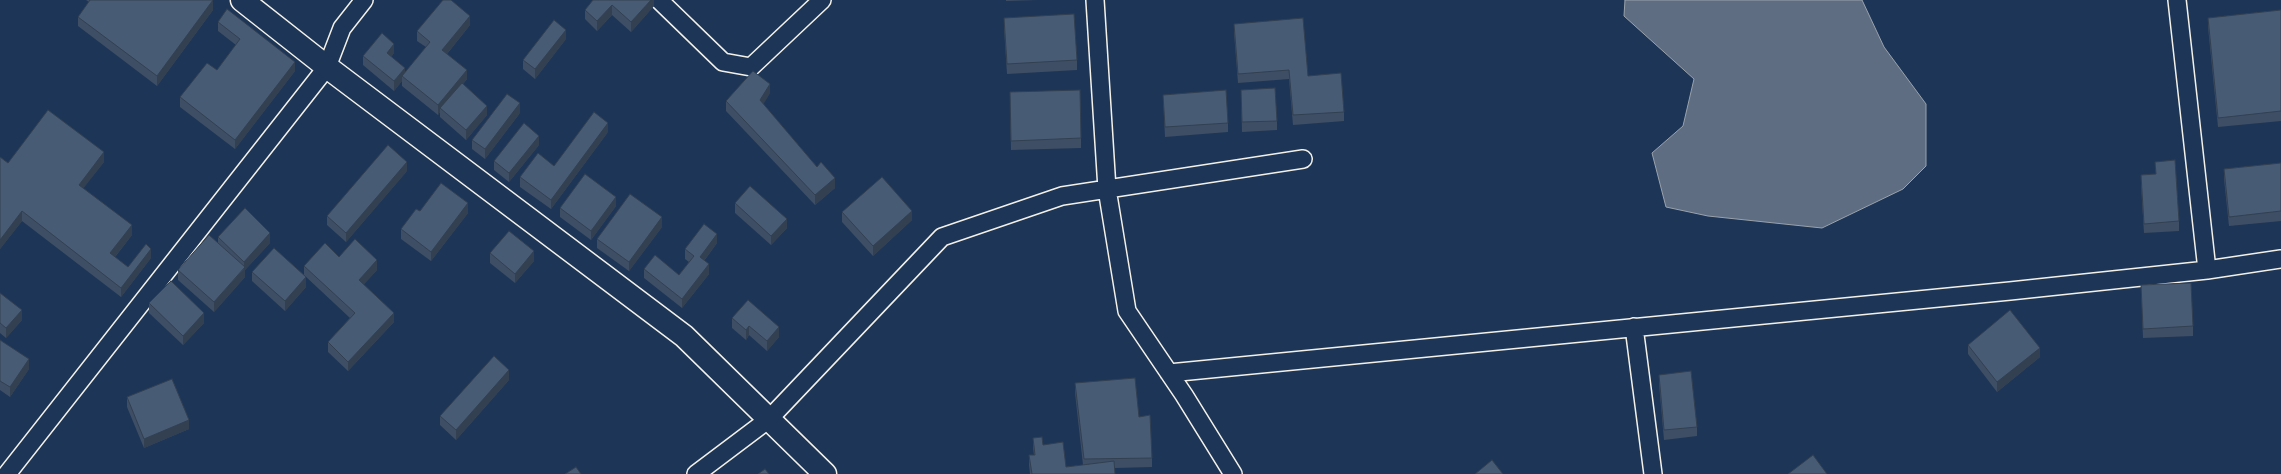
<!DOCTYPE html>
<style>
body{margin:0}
canvas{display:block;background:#1d3557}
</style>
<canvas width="2281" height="474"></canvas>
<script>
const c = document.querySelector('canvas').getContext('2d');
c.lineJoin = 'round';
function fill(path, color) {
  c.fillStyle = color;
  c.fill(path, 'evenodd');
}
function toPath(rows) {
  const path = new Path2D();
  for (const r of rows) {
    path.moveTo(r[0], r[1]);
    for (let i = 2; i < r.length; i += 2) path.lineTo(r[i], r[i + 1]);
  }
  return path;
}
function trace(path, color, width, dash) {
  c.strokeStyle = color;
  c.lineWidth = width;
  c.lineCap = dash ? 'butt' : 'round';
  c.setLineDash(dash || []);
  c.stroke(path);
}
const water = toPath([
 [1625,0,1862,0,1884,47,1926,104,1926,166,1903,189,1822,228,1708,216,1666,207,1652,153,1683,126,1694,79,1624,16,1625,0]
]);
const street = toPath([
 [659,0,723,62,751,67,822,0],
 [1095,0,1107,189,1127,311,1184,395,1233,474],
 [2177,0,2207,270],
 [1634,327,1653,474],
 [1169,373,2010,291,2207,270,2281,259],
 [7,474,327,67,342,28,364,0],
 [696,474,769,419,942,237,1062,196,1303,159]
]);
const secondary = toPath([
 [242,0,327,67,684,336,825,474]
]);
const wall = toPath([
 [86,0,213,0,213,10,157,86,78,26,78,17,89,2],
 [593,0,654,0,654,6,631,32,612,15,597,31,585,19,585,10],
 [1006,0,1037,0,1006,1],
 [2281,10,2281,121,2218,127,2208,27,2208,18],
 [1004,18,1077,60,1077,70,1007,74,1004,28],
 [218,22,295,71,235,149,180,107,180,97,217,70,236,45,218,31],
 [1234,24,1308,76,1344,112,1344,121,1293,125,1289,79,1238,83,1234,33],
 [470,25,447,54,467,79,463,84,487,115,466,140,440,117,440,112,438,115,402,86,402,81,394,91,363,65,363,56,394,53,391,57,405,73,426,47,417,41,417,31],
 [566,39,535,79,523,69,523,60],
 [1241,90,1277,121,1277,130,1242,132],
 [770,93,763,104,835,188,815,205,726,111,726,101],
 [1163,95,1228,123,1228,132,1165,137],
 [1010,102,1081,138,1081,148,1011,150],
 [520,113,485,159,472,149,472,140],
 [608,132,551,209,520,187,520,177,554,166],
 [539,145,509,182,494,170,494,161],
 [0,157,8,163,104,162,83,188,132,235,115,257,128,267,151,258,121,297,22,221,0,249],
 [2155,162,2179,221,2179,231,2144,233,2141,185,2141,175,2156,174],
 [2281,163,2281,221,2229,226,2224,179,2224,169],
 [407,171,346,242,327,225,327,216],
 [735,203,787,228,771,245,735,213],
 [616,206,591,240,560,217,560,208],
 [420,211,468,213,431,261,401,239,401,229],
 [842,212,912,220,873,256,842,222],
 [662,227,629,271,597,248,597,239],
 [218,237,270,243,245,270,245,277,214,312,178,280,178,270,218,243],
 [717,243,704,261,709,274,682,308,644,278,644,269,679,275,689,262,685,259,685,249],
 [490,253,534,261,515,283,490,263],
 [339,257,377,270,363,285,394,322,348,371,328,352,328,342,350,318,304,275,304,266],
 [252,272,306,287,285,311,252,281],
 [2141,285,2193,326,2193,336,2143,338],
 [0,293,22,320,6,338,0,333],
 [149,303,204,323,183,345,149,313],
 [732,318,779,337,767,351,749,335,746,340,732,328],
 [0,340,29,369,10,397,0,390],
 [1968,345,2040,357,1997,392,1968,354],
 [1659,375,1697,427,1697,436,1664,440,1659,384],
 [509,380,456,440,440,425,440,416],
 [1075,383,1139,417,1152,458,1152,467,1115,468,1115,474,1030,474,1029,465,1029,455,1034,455,1033,448,1033,438,1043,445,1066,467,1083,465,1075,393],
 [127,397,189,429,144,448,127,407]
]);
const shadedWall = toPath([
 [213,0,213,10,157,86,157,76],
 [651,0,654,0,654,6,631,32,631,22],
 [612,5,612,15,597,31,597,21],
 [470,16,470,25,442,60,442,50],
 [566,30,566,39,535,79,535,69],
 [394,44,394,53,387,63,387,53],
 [295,62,295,71,235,149,235,140],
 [405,68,405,78,402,76,402,81,394,91,394,81],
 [467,70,467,79,442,110,440,108,440,112,438,115,438,105],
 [770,84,770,93,760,110,760,100],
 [520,103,520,113,485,159,485,149],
 [487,106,487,115,466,140,466,130],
 [608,123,608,132,551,209,551,200],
 [539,136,539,145,509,182,509,173],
 [104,152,104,162,79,194,79,185],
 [407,162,407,171,346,242,346,233],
 [835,178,835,188,815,205,815,195],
 [616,197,616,206,591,240,591,231],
 [468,203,468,213,431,261,431,252],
 [22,211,22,221,0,249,0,240],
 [912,211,912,220,873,256,873,246],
 [662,217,662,227,629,271,629,262],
 [787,219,787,228,771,245,771,236],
 [132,225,132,235,110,263,110,253],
 [270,233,270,243,245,270,245,277,214,312,214,302,244,269,244,262],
 [717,234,717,243,700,266,700,257],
 [151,249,151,258,121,297,121,288],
 [534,251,534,261,515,283,515,274],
 [377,260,377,270,359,290,359,280],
 [709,264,709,274,682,308,682,299],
 [306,277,306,287,285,311,285,301],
 [22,310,22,320,6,338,6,328],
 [204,313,204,323,183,345,183,336],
 [394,313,394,322,348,371,348,362],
 [749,326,749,335,746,340,746,330],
 [779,327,779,337,767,351,767,341],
 [2040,348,2040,357,1997,392,1997,382],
 [29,359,29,369,10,397,10,387],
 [509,370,509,380,456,440,456,430],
 [189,420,189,429,144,448,144,439]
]);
const building = toPath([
 [90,0,213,0,157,76,78,17,90,0],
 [443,0,451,0,470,16,442,50,467,70,438,105,402,76,430,42,417,31,443,0],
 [593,0,651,0,631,22,612,5,597,21,585,10,593,0],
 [227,9,295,62,235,140,180,97,207,63,217,70,240,39,218,22,227,9],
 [2281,10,2281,111,2218,118,2208,18,2281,10],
 [1074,14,1077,60,1007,64,1004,18,1074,14],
 [1303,18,1308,76,1341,73,1344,112,1293,115,1289,70,1238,74,1234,24,1303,18],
 [554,20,566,30,535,69,523,60,554,20],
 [382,33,394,44,387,53,405,68,394,81,363,56,382,33],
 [753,71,770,84,760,100,817,167,821,162,835,178,815,195,726,101,753,71],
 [462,83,487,106,466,130,440,108,462,83],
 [1275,88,1277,121,1242,122,1241,90,1275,88],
 [1080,90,1081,138,1011,141,1010,92,1080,90],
 [1226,90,1228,123,1165,127,1163,95,1226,90],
 [507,94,520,103,485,149,472,140,507,94],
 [48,110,104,152,79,185,132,225,110,253,128,267,146,244,151,249,121,288,22,211,0,240,0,157,8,163,48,110],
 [594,112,608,123,551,200,520,177,538,153,554,166,594,112],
 [524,123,539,136,509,173,494,161,524,123],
 [388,145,407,162,346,233,327,216,388,145],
 [2175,160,2179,221,2144,224,2141,175,2156,174,2155,162,2175,160],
 [2281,163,2281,211,2229,217,2224,169,2281,163],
 [585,174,616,197,591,231,560,208,585,174],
 [882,177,912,211,873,246,842,212,882,177],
 [441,183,468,203,431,252,401,229,416,209,420,211,441,183],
 [750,186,787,219,771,236,735,203,750,186],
 [630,194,662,217,629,262,597,239,630,194],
 [245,208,270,233,244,262,218,237,245,208],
 [704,224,717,234,700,257,709,264,682,299,644,269,655,255,679,275,694,256,685,249,704,224],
 [509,231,534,251,515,274,490,253,509,231],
 [209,235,245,267,214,302,178,270,209,235],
 [355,239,377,260,359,280,394,313,348,362,328,342,355,313,304,266,325,243,339,257,355,239],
 [274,248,306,277,285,301,252,272,274,248],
 [171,281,204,313,183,336,149,303,171,281],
 [2191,283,2193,326,2143,329,2141,285,2191,283],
 [0,293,22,310,6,328,0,323,0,293],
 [748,300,779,327,767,341,749,326,746,330,732,318,748,300],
 [2010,310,2040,348,1997,382,1968,345,2010,310],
 [0,340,29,359,10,387,0,381,0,340],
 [494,356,509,370,456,430,440,416,494,356],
 [1691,371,1697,427,1664,430,1659,375,1691,371],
 [1135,378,1139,417,1150,415,1152,458,1084,459,1075,383,1135,378],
 [172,379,189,420,144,439,127,397,172,379],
 [1042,437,1043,445,1063,442,1066,467,1114,461,1115,474,1032,474,1029,455,1035,455,1033,438,1042,437],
 [1813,455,1827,474,1788,474,1813,455],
 [1492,460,1503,474,1475,474,1492,460],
 [576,467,581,474,565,474,576,467],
 [765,469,769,474,758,474,765,469]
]);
fill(water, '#5e6d82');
trace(water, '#9aa2ab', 1);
trace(street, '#f4f1e8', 20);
trace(secondary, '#f4f1e8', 25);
trace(street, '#1d3557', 17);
trace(secondary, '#1d3557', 22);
fill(wall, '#3e4e64');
fill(shadedWall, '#324051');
fill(building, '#485b74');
trace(building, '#324051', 1);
</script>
